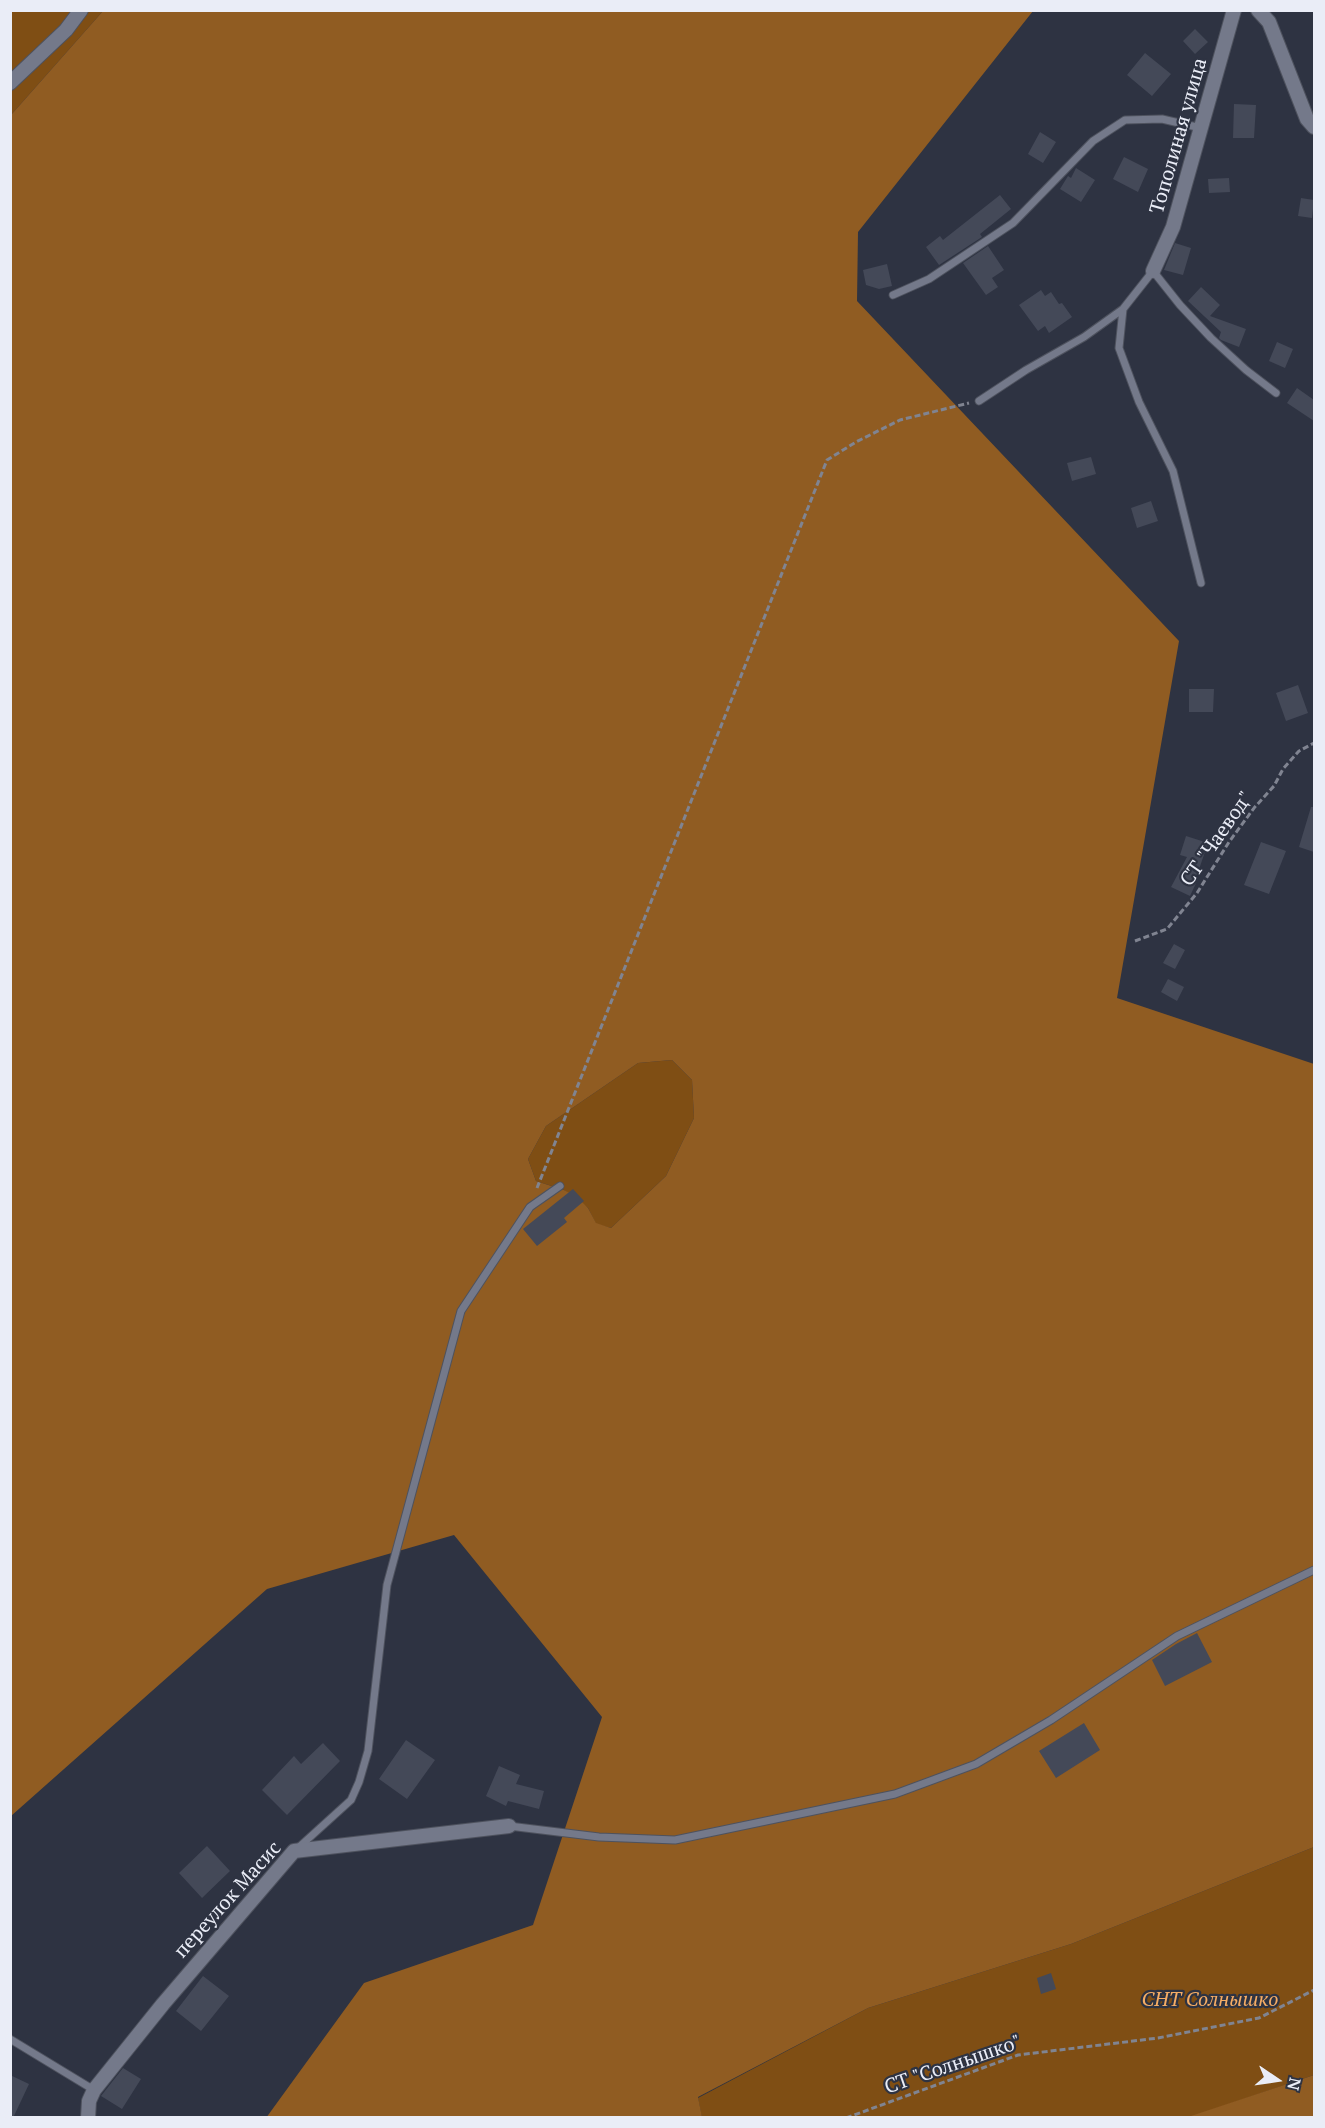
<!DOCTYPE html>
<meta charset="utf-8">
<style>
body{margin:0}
#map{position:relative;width:1325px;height:2128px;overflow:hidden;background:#2e3342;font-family:"PT Serif",serif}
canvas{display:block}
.frame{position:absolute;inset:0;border:12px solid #eaedf7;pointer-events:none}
.north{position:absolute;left:1247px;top:2050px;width:60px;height:60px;-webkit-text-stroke:4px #2e3342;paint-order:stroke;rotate:103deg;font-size:16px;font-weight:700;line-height:24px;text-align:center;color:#eaedf7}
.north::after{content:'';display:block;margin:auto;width:21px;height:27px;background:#eaedf7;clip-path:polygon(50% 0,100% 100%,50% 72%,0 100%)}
</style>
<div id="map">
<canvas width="1325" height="2128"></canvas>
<div class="frame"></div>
<div class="north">N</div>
</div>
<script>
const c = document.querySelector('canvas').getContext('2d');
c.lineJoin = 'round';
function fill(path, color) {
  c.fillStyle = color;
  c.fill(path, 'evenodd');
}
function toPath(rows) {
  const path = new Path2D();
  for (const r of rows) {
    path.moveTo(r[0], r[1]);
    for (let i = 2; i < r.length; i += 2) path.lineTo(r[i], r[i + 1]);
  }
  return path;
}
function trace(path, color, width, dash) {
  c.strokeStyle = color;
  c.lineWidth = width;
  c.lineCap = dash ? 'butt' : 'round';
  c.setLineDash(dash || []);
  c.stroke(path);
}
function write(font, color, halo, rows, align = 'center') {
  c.font = font + ' "PT Serif",serif';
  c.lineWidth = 4.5;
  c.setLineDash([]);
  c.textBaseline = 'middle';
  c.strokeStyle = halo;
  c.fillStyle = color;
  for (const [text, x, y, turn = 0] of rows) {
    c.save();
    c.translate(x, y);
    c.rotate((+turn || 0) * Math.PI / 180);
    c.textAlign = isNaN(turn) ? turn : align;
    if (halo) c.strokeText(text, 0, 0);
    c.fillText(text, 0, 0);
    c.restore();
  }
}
const green = toPath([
 [11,11,103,11,11,115],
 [672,1060,692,1080,694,1118,666,1176,611,1228,596,1224,588,1208,564,1190,536,1181,528,1159,546,1126,638,1063],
 [1314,1847,1314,2075,1188,2118,702,2118,698,2098,868,2008,1071,1944]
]);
const forest = toPath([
 [103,11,1033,11,858,232,857,301,1179,641,1117,998,1314,1064,1314,1847,1071,1944,868,2008,698,2097,702,2117,266,2118,364,1983,533,1925,602,1717,454,1535,267,1589,11,1816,11,115],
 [672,1060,692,1080,694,1118,666,1176,611,1228,596,1223,588,1208,577,1197,564,1190,536,1181,528,1159,546,1126,638,1063],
 [1314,2075,1314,2117,1188,2117]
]);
const building = toPath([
 [1195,29,1208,42,1195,54,1183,41],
 [1145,53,1171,74,1152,96,1127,75],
 [1234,104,1256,105,1254,138,1233,138],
 [1040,132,1056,142,1043,163,1028,154],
 [1124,157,1148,169,1138,192,1113,179],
 [1076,168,1095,180,1081,202,1060,189,1068,176,1071,178],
 [1229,178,1230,192,1209,193,1208,179],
 [1000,195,1011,209,980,234,982,237,939,265,926,247,940,236,943,240],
 [1301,198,1314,200,1312,218,1298,216],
 [1175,243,1191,248,1183,275,1164,270],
 [988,246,1004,270,992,278,998,287,986,295,963,263],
 [887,264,892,286,879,289,866,285,863,270],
 [1201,287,1220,305,1210,316,1246,329,1239,347,1221,340,1219,338,1221,332,1188,301],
 [1041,290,1045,296,1051,292,1059,304,1062,303,1072,317,1049,333,1045,326,1038,331,1019,305],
 [1277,342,1293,349,1285,368,1269,361],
 [1297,388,1314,400,1314,421,1287,403],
 [1091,457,1096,474,1072,481,1067,463],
 [1151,501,1158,521,1137,528,1131,508],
 [1298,685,1308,713,1286,721,1276,693],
 [1189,689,1214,689,1213,712,1189,712],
 [1311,807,1314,807,1314,852,1299,847],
 [1186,836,1208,843,1196,878,1198,879,1190,896,1171,887,1187,857,1180,855],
 [1261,842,1286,851,1269,894,1244,885],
 [1174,944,1185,950,1175,969,1163,963],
 [1168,979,1184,987,1177,1001,1161,992],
 [573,1189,584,1201,564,1218,567,1222,537,1246,523,1229],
 [1197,1633,1212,1662,1165,1686,1152,1660,1176,1644],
 [1084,1723,1100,1750,1056,1778,1039,1751],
 [406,1740,435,1760,407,1799,379,1779],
 [323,1743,340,1761,287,1815,262,1790,294,1756,301,1764],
 [499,1766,520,1775,516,1784,544,1791,539,1809,508,1801,506,1806,486,1796],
 [207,1846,230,1871,202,1898,179,1873],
 [1051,1973,1056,1989,1041,1994,1037,1978],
 [203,1976,229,1996,201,2031,176,2011],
 [123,2068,141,2079,122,2109,101,2096],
 [10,2075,29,2084,13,2118,10,2118]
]);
const path = toPath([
 [1135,941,1167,929,1197,893,1229,842,1254,808,1274,786,1283,769,1299,751,1314,743],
 [537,1188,827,460,856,442,900,420,969,403],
 [846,2118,1018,2055,1158,2038,1259,2018,1314,1990]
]);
const service = toPath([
 [893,295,929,279,1013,223,1093,141,1125,120,1162,119,1201,128],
 [979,401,1026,370,1084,337,1123,309],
 [1201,583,1173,471,1139,402,1119,348,1123,309,1153,271,1180,305,1211,338,1246,370,1276,393],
 [509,1826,599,1837,675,1840,895,1794,976,1764,1051,1720,1177,1636,1314,1570],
 [298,1848,351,1800,359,1782,368,1751,387,1585,461,1311,530,1207,560,1186],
 [10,2039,94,2090]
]);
const minor = toPath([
 [1258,10,1269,22,1307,119,1314,127],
 [10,83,66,30,81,10],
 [1153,271,1173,227,1234,10],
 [88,2118,89,2101,94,2090,163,2004,294,1851,509,1826]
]);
const streetNames = [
 ["Тополиная улица",1179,136,-74],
 ["СТ \"Чаевод\"",1217,839,-55],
 ["переулок Масис",228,1900,-48],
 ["СТ \"Солнышко\"",953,2065,-19]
];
const parkNames = [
 ["СНТ Солнышко",1210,2000]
];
fill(green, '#7f4e14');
fill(forest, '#905c22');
fill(building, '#444958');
trace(service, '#4e525e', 9);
trace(minor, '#4e525e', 16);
trace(path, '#808491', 3, [6, 3]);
trace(service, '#74798a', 7);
trace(minor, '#74798a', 14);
write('20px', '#eaedf7', '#2e3342', streetNames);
write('italic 20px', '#f6ad65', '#2e3342', parkNames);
</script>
